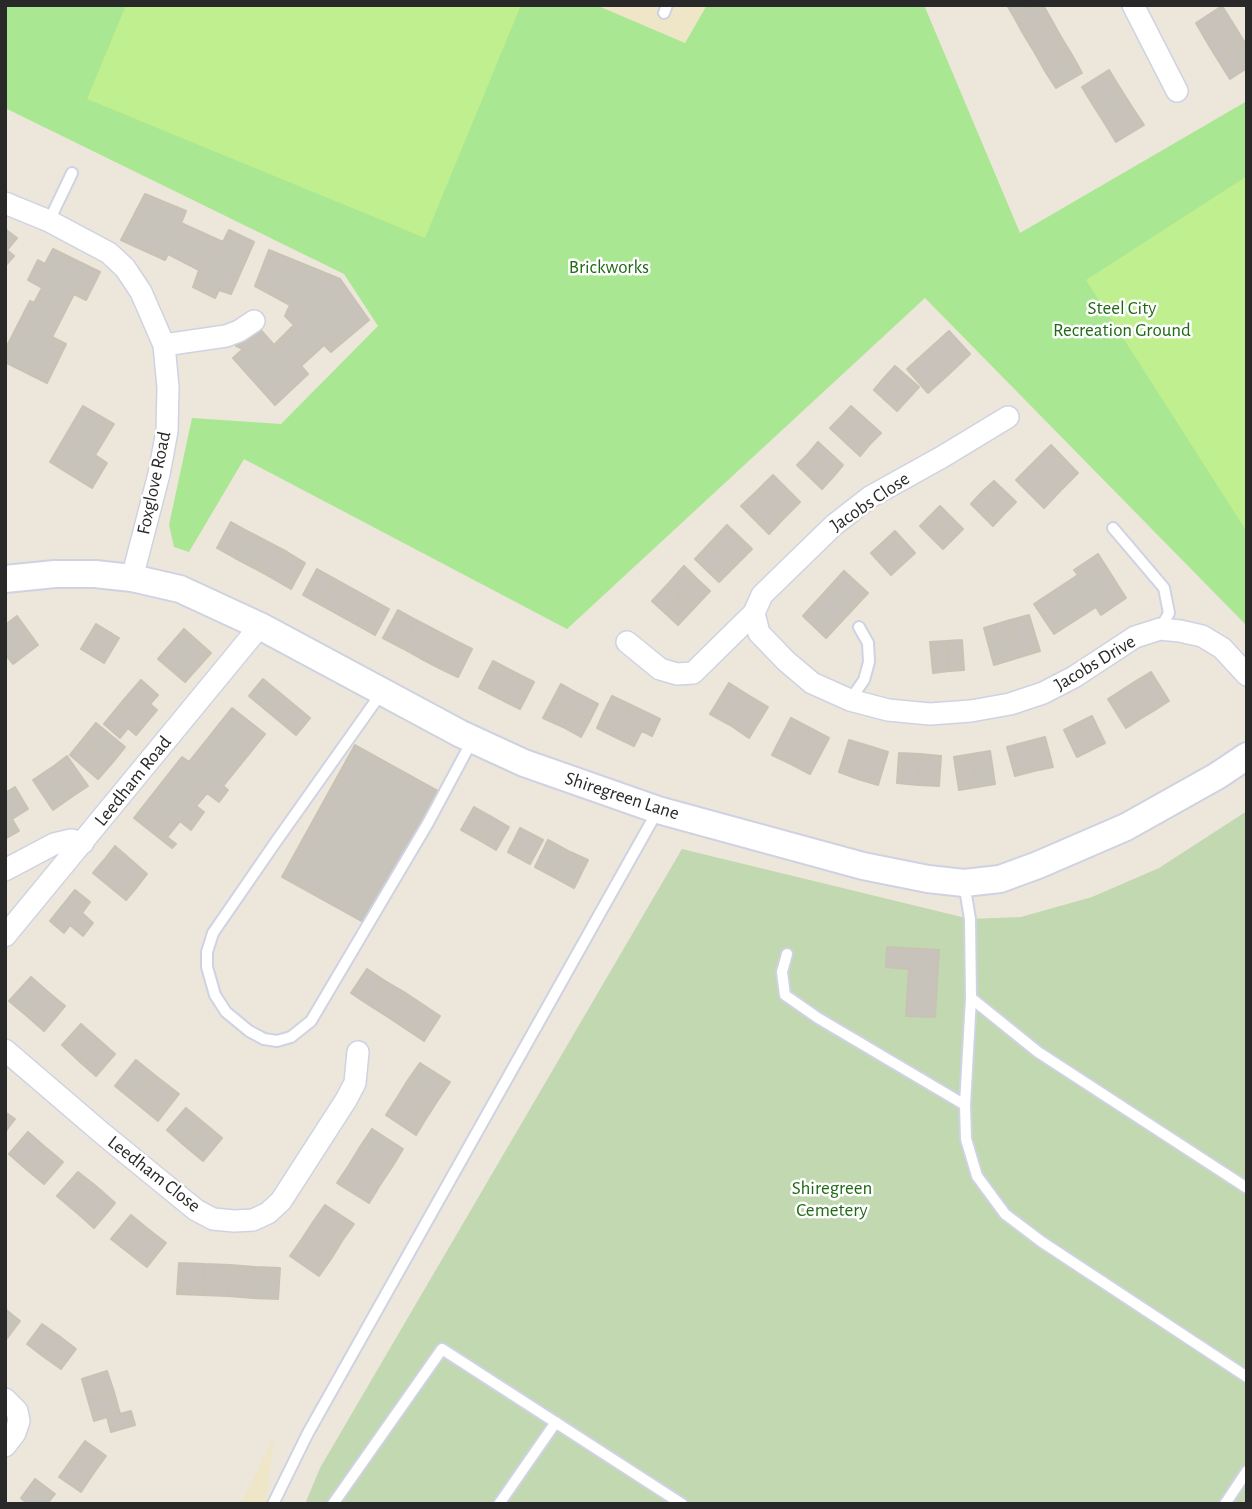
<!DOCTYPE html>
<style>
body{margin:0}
#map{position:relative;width:1252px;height:1509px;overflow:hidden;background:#ede6da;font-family:"Alegreya Sans",sans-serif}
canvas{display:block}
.frame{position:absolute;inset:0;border:7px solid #292929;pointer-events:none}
</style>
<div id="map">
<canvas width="1252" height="1509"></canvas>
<div class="frame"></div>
</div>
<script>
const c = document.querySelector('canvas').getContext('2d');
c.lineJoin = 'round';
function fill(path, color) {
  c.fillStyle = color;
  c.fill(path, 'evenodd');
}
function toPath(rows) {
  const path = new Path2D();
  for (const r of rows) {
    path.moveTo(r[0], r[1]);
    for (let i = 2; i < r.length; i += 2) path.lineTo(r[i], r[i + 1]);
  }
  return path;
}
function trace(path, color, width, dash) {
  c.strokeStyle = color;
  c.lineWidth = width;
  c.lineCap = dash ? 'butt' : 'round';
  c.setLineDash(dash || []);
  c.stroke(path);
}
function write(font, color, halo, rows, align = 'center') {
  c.font = font + ' "Alegreya Sans",sans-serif';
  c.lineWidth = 5;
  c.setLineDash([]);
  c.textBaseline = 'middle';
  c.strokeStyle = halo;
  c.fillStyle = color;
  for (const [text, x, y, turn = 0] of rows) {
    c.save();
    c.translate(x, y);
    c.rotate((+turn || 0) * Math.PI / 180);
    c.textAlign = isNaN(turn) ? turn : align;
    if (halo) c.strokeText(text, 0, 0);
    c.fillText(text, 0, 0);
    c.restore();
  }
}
const education = toPath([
 [596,5,707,5,685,43],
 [274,1437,266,1504,241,1504]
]);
const green = toPath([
 [5,5,596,5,685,43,707,5,924,5,1020,233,1247,101,1247,626,925,298,567,629,244,459,189,552,174,547,169,525,192,418,281,424,378,326,344,274,5,108]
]);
const cemetery = toPath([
 [1247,811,1247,1504,305,1504,320,1468,682,849,970,919,1021,917,1092,897,1159,868]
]);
const pitch = toPath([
 [126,5,521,5,425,238,87,99],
 [1247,176,1247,532,1086,280]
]);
const building = toPath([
 [1007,5,1034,5,1014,17,1007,5],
 [1034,5,1043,5,1051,19,1024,35,1014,17,1034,5],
 [1222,6,1234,25,1207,42,1196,23,1222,6],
 [1051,19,1061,37,1035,53,1024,35,1051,19],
 [1234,25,1245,43,1218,60,1207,42,1234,25],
 [1061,37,1072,55,1045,71,1035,53,1061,37],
 [1245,43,1247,68,1230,79,1218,60,1245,43],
 [1072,55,1082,73,1056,88,1045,71,1072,55],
 [1109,70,1120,88,1093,105,1082,87,1109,70],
 [1120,88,1132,107,1105,124,1093,105,1120,88],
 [1132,107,1144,125,1116,142,1105,124,1132,107],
 [145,194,186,211,181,223,223,242,229,230,254,242,231,294,219,290,215,298,193,287,199,270,168,254,165,260,121,240,145,194],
 [5,229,17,238,7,250,14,256,5,266,5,229],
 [53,249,100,272,86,300,74,294,52,337,66,344,47,383,5,362,5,350,30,301,34,303,42,288,28,280,38,260,45,264,53,249],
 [269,250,340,279,369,320,331,352,324,345,301,366,308,374,275,405,233,358,243,349,236,346,258,327,274,345,294,325,285,316,290,305,255,286,269,250],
 [949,331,970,354,949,374,928,350,949,331],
 [928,350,949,374,928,393,907,369,928,350],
 [895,366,919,387,908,399,884,378,895,366],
 [884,378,908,399,897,411,874,390,884,378],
 [83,406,114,424,95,455,107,463,92,488,50,462,83,406],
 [851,406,881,433,870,444,841,417,851,406],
 [841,417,870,444,860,456,830,428,841,417],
 [818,442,843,465,833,477,808,454,818,442],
 [1051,445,1078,473,1061,490,1034,462,1051,445],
 [808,454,833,477,822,489,797,465,808,454],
 [1034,462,1061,490,1044,508,1016,480,1034,462],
 [773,475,800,502,784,518,757,491,773,475],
 [994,481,1016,502,1004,514,982,492,994,481],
 [757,491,784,518,769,534,741,506,757,491],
 [982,492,1004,514,993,526,971,504,982,492],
 [940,506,963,529,953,539,930,516,940,506],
 [930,516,953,539,943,549,920,526,930,516],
 [231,522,249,532,235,558,217,548,231,522],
 [727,525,752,549,736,565,711,542,727,525],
 [895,531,915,553,903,564,883,542,895,531],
 [249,532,268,542,254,568,235,558,249,532],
 [268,542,287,552,272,578,254,568,268,542],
 [711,542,736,565,719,582,695,559,711,542],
 [883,542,903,564,891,575,871,553,883,542],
 [287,552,305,563,291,589,272,578,287,552],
 [1098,554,1126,598,1101,615,1096,607,1054,634,1034,604,1078,575,1074,570,1098,554],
 [684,566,697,579,681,596,668,584,684,566],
 [317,569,335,579,321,605,303,595,317,569],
 [844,571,868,593,826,638,803,616,844,571],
 [335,579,353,589,339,615,321,605,335,579],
 [697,579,710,591,694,608,681,596,697,579],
 [668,584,681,596,665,613,652,601,668,584],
 [353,589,371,599,357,625,339,615,353,589],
 [681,596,694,608,678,625,665,613,681,596],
 [371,599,389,609,375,635,357,625,371,599],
 [398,610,416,620,402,648,383,638,398,610],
 [1029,615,1040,651,1017,658,1007,621,1029,615],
 [17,616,38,645,13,664,5,654,5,625,17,616],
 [416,620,435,630,420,658,402,648,416,620],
 [1007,621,1017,658,994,665,984,628,1007,621],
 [96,624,119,638,104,663,81,649,96,624],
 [184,629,211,653,185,682,158,659,184,629],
 [435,630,454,640,439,668,420,658,435,630],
 [454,640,472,649,458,677,439,668,454,640],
 [962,640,964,670,949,671,946,641,962,640],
 [946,641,949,671,933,673,930,642,946,641],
 [493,661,514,672,500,699,479,688,493,661],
 [514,672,534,682,520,709,500,699,514,672],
 [1151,672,1169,701,1155,710,1136,681,1151,672],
 [263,679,310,718,296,735,249,696,263,679],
 [141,680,158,695,150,704,157,710,146,723,122,702,141,680],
 [1136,681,1155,710,1140,719,1122,690,1136,681],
 [729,683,748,695,730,725,710,714,729,683],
 [561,684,579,694,571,711,552,701,561,684],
 [1122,690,1140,719,1126,728,1108,699,1122,690],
 [579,694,598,704,590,720,571,711,579,694],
 [748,695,768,707,749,738,730,725,748,695],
 [612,696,631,705,623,721,604,712,612,696],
 [552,701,571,711,563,727,543,718,552,701],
 [122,702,146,723,136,735,128,728,120,738,104,724,122,702],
 [631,705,660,719,652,736,623,721,631,705],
 [232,708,265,734,223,786,228,790,219,802,207,793,196,806,204,812,191,830,180,821,167,837,176,844,172,848,134,818,182,757,189,762,232,708],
 [571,711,590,720,581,737,563,727,571,711],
 [604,712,623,721,615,737,597,728,604,712],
 [1092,716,1105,743,1091,750,1078,723,1092,716],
 [791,718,810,728,791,764,772,755,791,718],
 [623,721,642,730,634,746,615,737,623,721],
 [96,723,125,747,112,763,83,739,96,723],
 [1078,723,1091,750,1077,757,1064,730,1078,723],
 [810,728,829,738,810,774,791,764,810,728],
 [1045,737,1053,767,1034,771,1026,742,1045,737],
 [83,739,112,763,98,779,70,755,83,739],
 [849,740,869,746,858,779,839,772,849,740],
 [1026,742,1034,771,1015,776,1007,747,1026,742],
 [355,745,438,791,365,923,282,877,355,745],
 [869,746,888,752,878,785,858,779,869,746],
 [990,751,995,784,977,787,972,754,990,751],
 [899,753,920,754,918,785,897,783,899,753],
 [920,754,941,756,939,786,918,785,920,754],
 [972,754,977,787,959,790,954,757,972,754],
 [67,756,88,786,73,796,54,766,67,756],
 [54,766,73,796,53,810,33,780,54,766],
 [15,787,28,809,12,819,19,831,5,839,5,793,15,787],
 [474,807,492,817,479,840,461,830,474,807],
 [492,817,509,827,496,850,479,840,492,817],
 [520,828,543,840,530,864,508,852,520,828],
 [548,840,568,851,554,877,535,867,548,840],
 [115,846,147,874,137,887,104,860,115,846],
 [568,851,588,860,574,888,554,877,568,851],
 [104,860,137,887,126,900,93,873,104,860],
 [75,890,90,902,82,913,93,923,83,936,70,925,64,933,50,921,75,890],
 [887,947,939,950,935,1017,906,1016,909,969,886,967,887,947],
 [367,969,385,981,369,1005,351,993,367,969],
 [31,977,48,992,27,1016,9,1001,31,977],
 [385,981,404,992,388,1017,369,1005,385,981],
 [48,992,65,1006,44,1031,27,1016,48,992],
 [404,992,422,1004,406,1029,388,1017,404,992],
 [422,1004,440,1016,424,1041,406,1029,422,1004],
 [81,1024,98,1039,79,1061,62,1045,81,1024],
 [98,1039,115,1054,96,1076,79,1061,98,1039],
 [136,1060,157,1077,136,1103,115,1086,136,1060],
 [420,1063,450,1082,438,1100,408,1080,420,1063],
 [157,1077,179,1094,158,1121,136,1103,157,1077],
 [408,1080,438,1100,427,1117,397,1098,408,1080],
 [397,1098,427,1117,416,1135,386,1115,397,1098],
 [186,1108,204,1123,185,1146,167,1130,186,1108],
 [5,1112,15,1119,5,1132,5,1112],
 [204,1123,222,1138,203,1161,185,1146,204,1123],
 [372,1129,403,1149,392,1167,360,1147,372,1129],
 [28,1132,45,1147,26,1169,9,1154,28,1132],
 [45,1147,63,1162,44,1184,26,1169,45,1147],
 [360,1147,392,1167,380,1185,349,1165,360,1147],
 [349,1165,380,1185,369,1203,337,1183,349,1165],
 [78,1172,97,1187,76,1212,57,1196,78,1172],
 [97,1187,115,1203,94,1228,76,1212,97,1187],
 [325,1205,354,1224,342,1241,313,1222,325,1205],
 [131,1215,148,1229,129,1253,111,1239,131,1215],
 [313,1222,342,1241,331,1259,302,1239,313,1222],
 [148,1229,166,1243,147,1267,129,1253,148,1229],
 [302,1239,331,1259,319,1276,290,1256,302,1239],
 [179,1263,204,1264,203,1295,177,1294,179,1263],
 [204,1264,230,1265,228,1296,203,1295,204,1264],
 [230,1265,255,1267,253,1298,228,1296,230,1265],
 [255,1267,280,1268,278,1299,253,1298,255,1267],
 [5,1309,20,1321,5,1341,5,1309],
 [42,1324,59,1336,44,1357,27,1344,42,1324],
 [59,1336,76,1349,61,1369,44,1357,59,1336],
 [107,1371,114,1392,88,1400,82,1379,107,1371],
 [114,1392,120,1414,131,1411,135,1425,111,1432,107,1417,94,1421,88,1400,114,1392],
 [85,1441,106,1456,93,1474,72,1459,85,1441],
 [72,1459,93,1474,81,1492,59,1477,72,1459],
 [35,1479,55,1494,47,1504,28,1504,21,1498,35,1479]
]);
const service = toPath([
 [664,13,667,5],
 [49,221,72,173],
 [1113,528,1164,588,1169,613,1160,629],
 [382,692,275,843,213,933,207,952,207,967,215,995,226,1012,249,1031,264,1039,277,1041,291,1037,311,1021,428,823,473,739],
 [850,700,864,680,869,662,868,643,859,627],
 [964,883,970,919,971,998,965,1105,966,1139,977,1176,1005,1214,1042,1242,1247,1377],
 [787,954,782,972,785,995,818,1018,965,1105],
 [971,998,1038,1052,1247,1188],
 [273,1504,308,1433,658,810],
 [333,1504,442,1349,682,1504],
 [499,1504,556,1422],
 [1225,1504,1247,1471]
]);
const minor = toPath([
 [1133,5,1177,91],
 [5,203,49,221,109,253,125,268,141,292,164,345,168,387,167,431,159,474,132,578],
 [164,345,226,336,239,331,254,321],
 [754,613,759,633,786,661,812,683,850,700,888,710,930,714,971,711,1010,704,1043,693,1074,677,1135,637,1160,629,1180,631,1202,636,1222,648,1247,675],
 [627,642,660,669,677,674,693,673,754,613,762,595,834,525,870,497,942,457,1008,417],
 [5,870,54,844,71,840,83,843],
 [5,936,260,626],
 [5,1050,103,1134,196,1210,213,1219,234,1221,253,1220,268,1213,281,1201,346,1100,355,1083,358,1052],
 [5,1399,17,1411,19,1421,15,1433,5,1446]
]);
const tertiary = toPath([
 [5,579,55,574,95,574,132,578,180,589,260,626,461,734,524,763,658,810,863,866,928,879,964,883,1000,879,1038,865,1126,827,1217,776,1247,756]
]);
const parkNames = [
 ["Brickworks",609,267],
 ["Steel City",1122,308],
 ["Recreation Ground",1122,330],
 ["Shiregreen",832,1188],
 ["Cemetery",832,1210]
];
const streetNames = [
 ["Foxglove Road",154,483,-78],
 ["Jacobs Close",870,502,-34],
 ["Jacobs Drive",1095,663,-31],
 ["Leedham Road",133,781,-51],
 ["Shiregreen Lane",622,796,18],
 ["Leedham Close",154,1174,38]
];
fill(education, '#efe6c8');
fill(green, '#a9e793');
fill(cemetery, '#c1d8b0');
fill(pitch, '#bfef8e');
fill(building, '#c8c3ba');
trace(building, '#c8c2b4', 2);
trace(service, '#cfd2e3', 14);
trace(minor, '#cfd2e3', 24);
trace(tertiary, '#cfd2e3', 30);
trace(service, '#fff', 10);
trace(minor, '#fff', 21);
trace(tertiary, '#fff', 26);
write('19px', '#216a15', '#fff', parkNames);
write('19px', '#292929', '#fff', streetNames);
</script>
